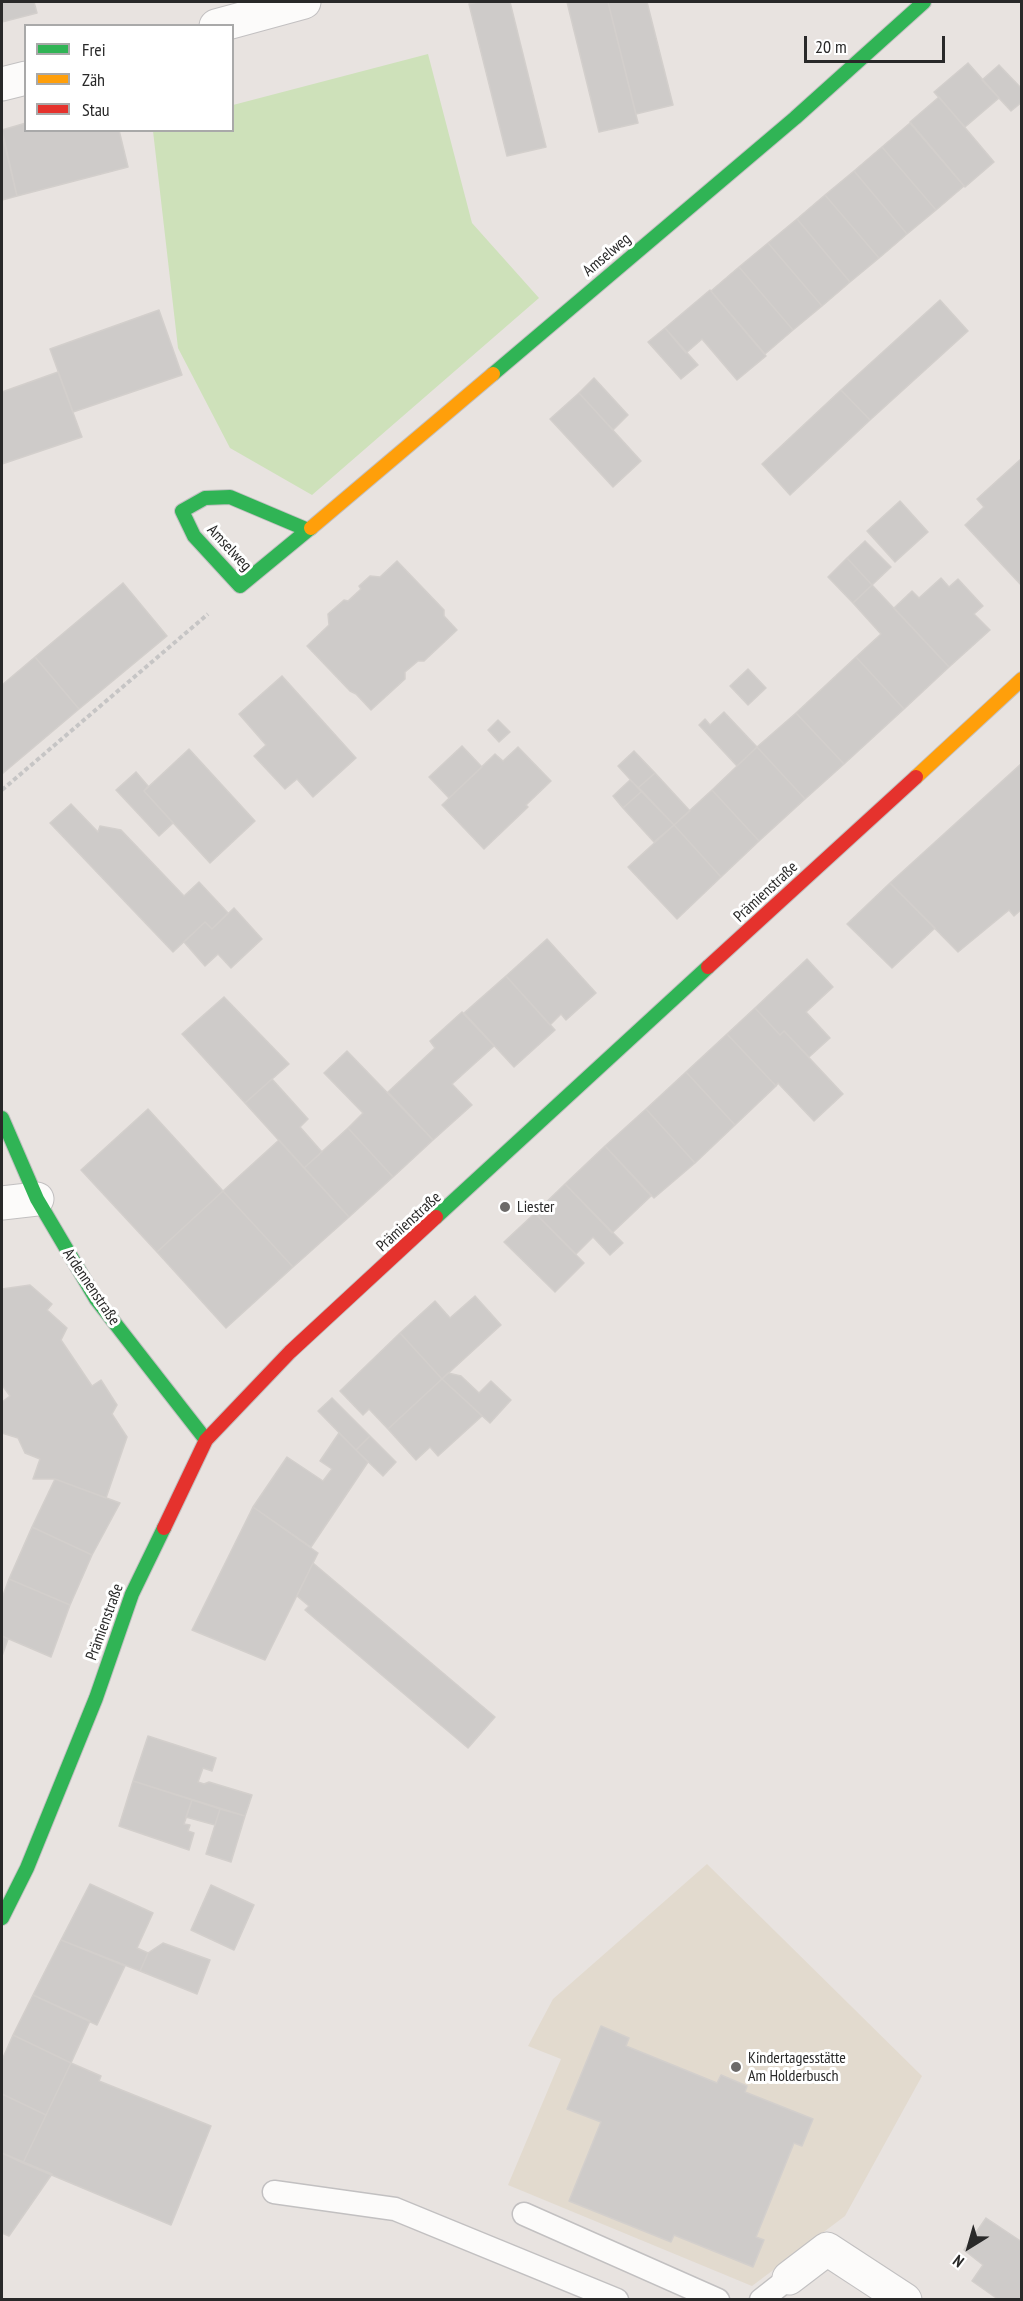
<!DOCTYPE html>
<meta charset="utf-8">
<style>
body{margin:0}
#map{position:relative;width:1023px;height:2301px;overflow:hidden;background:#e8e3e0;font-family:"PT Sans Narrow",sans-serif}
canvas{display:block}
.frame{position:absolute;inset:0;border:3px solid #292929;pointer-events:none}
.legend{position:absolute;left:24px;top:24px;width:210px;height:108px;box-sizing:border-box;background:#fff;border:2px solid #a9a9a9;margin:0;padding:8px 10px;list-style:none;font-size:18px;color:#292929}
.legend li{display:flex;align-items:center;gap:12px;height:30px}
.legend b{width:30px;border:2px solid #a9a9a9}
.north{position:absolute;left:939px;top:2217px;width:60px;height:60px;-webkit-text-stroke:4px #fff;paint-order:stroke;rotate:217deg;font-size:16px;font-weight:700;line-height:24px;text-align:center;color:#292929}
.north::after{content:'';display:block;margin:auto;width:21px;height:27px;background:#292929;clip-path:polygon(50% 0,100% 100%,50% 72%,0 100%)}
.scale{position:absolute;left:804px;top:36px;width:141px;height:27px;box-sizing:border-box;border:3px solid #292929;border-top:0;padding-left:8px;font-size:18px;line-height:21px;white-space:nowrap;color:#292929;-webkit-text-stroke:4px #fff;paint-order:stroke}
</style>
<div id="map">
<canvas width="1023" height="2301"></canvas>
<div class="frame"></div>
<ul class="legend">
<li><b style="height:8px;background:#30b455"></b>Frei</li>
<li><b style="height:8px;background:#ff9f0a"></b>Zäh</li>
<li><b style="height:8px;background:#e5322d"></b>Stau</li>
</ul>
<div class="north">N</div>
<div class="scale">20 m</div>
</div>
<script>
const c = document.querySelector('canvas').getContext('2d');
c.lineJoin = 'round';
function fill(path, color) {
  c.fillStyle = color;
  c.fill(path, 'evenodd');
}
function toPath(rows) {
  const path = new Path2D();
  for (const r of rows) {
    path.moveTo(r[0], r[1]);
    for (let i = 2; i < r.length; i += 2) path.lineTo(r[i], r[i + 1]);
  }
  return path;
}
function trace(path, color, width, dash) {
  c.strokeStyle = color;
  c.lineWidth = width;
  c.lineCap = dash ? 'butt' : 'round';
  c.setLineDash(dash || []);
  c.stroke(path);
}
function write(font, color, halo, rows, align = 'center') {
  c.font = font + ' "PT Sans Narrow",sans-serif';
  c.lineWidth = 6;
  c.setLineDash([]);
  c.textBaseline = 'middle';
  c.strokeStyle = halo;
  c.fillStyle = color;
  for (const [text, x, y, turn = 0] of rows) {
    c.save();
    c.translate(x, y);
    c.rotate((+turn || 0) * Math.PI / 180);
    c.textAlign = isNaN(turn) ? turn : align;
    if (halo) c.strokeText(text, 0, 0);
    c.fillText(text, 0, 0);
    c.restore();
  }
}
const education = toPath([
 [707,1864,922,2076,845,2216,752,2286,508,2185,561,2059,528,2046,553,1999]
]);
const green = toPath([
 [428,54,472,223,539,298,312,495,230,448,178,348,153,131,232,130,233,105]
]);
const building = toPath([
 [2,2,34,2,37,13,2,22,2,2],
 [478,2,510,2,546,147,507,156,469,4,478,2],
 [567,2,608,2,638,123,599,132,567,2],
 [608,2,647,2,673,105,636,114,608,2],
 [968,63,999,98,965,127,934,92,968,63],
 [999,65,1022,89,1022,102,1011,111,982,80,999,65],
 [939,97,994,162,965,187,910,122,939,97],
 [26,123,26,130,119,130,128,167,17,196,2,130,26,123],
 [910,123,964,186,936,210,882,147,910,123],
 [2,134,17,196,2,200,2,134],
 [882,147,936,210,907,234,854,171,882,147],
 [854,171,907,234,879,258,825,195,854,171],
 [825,195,879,258,850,282,797,219,825,195],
 [797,219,850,282,822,306,768,243,797,219],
 [768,243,822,306,793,330,739,267,768,243],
 [739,267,793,330,765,354,711,291,739,267],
 [710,290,766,356,737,380,702,339,686,353,665,328,710,290],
 [940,300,968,331,870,420,841,390,940,300],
 [159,310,182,375,73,412,50,349,159,310],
 [665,328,698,365,681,379,648,342,665,328],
 [58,372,82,437,2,464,2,392,58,372],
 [594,378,628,415,613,430,579,393,594,378],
 [841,390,870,420,790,495,762,464,841,390],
 [579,393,641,461,613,487,550,419,579,393],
 [1022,458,1022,586,965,525,984,507,977,499,1022,458],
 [900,501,928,532,895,562,867,531,900,501],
 [865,541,891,567,872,585,847,558,865,541],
 [847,558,872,585,853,603,828,577,847,558],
 [397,561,444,610,444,616,457,630,424,661,418,661,405,672,405,679,371,710,356,694,350,691,307,646,329,625,328,614,344,600,348,601,361,589,359,586,370,576,380,577,397,561],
 [941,578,949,587,958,579,983,606,974,614,990,630,949,667,894,608,912,591,919,598,941,578],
 [123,583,167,636,79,709,35,657,123,583],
 [872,585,949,667,904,709,856,657,881,634,853,603,872,585],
 [35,657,79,709,2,774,2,685,35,657],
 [856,657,904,709,844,764,796,713,856,657],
 [748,669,766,688,748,705,730,686,748,669],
 [282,676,356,758,313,797,297,779,285,789,254,756,266,745,239,714,282,676],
 [724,712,757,747,737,766,699,725,705,719,710,725,724,712],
 [796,713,844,764,805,799,757,747,796,713],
 [498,720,510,732,499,742,488,730,498,720],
 [462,746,482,767,449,798,429,777,462,746],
 [518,747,551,781,526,805,528,807,484,849,442,805,495,754,503,761,518,747],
 [757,747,805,799,759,841,712,790,757,747],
 [189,749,255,821,210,863,144,791,189,749],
 [634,751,655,773,638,788,618,766,634,751],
 [1022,763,1022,909,1014,916,1009,910,958,952,890,883,1022,763],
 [136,772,148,786,144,791,173,823,159,836,116,790,136,772],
 [655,773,690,811,674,825,638,788,655,773],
 [630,780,642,791,623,808,613,796,630,780],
 [712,790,759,841,721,877,674,825,712,790],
 [642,791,674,825,654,842,623,808,642,791],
 [71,804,98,832,100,826,121,830,184,896,199,882,228,913,212,929,205,922,173,952,50,823,71,804],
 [674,825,721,877,677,919,628,867,674,825],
 [890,883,935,928,892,968,847,924,890,883],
 [234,908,262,939,231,968,218,954,205,966,184,942,205,922,212,929,234,908],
 [547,939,596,993,566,1020,561,1014,550,1025,506,976,547,939],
 [807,959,833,987,806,1012,830,1038,809,1057,784,1031,780,1035,755,1008,807,959],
 [506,976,555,1030,514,1067,464,1013,506,976],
 [224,997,289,1064,245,1103,182,1034,224,997],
 [755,1008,780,1035,784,1031,843,1094,814,1121,778,1083,776,1086,727,1034,755,1008],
 [462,1012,494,1046,452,1084,472,1105,433,1140,388,1092,435,1048,430,1041,462,1012],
 [727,1034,776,1086,735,1125,686,1072,727,1034],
 [347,1051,433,1140,393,1177,348,1128,363,1113,324,1073,347,1051],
 [686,1072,735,1125,695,1163,646,1109,686,1072],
 [272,1079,308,1119,300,1127,322,1152,304,1168,245,1103,272,1079],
 [148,1109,223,1191,157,1252,81,1170,148,1109],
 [646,1109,695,1163,654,1198,605,1146,646,1109],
 [348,1128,393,1177,349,1217,304,1168,348,1128],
 [279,1140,349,1217,293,1267,223,1191,279,1140],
 [605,1146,651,1196,612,1233,565,1184,605,1146],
 [565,1184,623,1243,610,1255,593,1237,576,1254,535,1213,565,1184],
 [223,1191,293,1267,226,1328,157,1252,223,1191],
 [535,1213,584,1263,555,1292,504,1242,535,1213],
 [30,1285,52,1304,47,1310,67,1328,61,1340,92,1386,101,1380,117,1405,112,1414,127,1437,106,1498,55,1479,33,1479,40,1459,25,1453,18,1438,2,1433,2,1402,10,1396,2,1385,2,1289,30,1285],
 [475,1296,501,1325,442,1379,400,1333,435,1301,450,1318,475,1296],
 [400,1333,442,1379,388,1429,369,1409,363,1415,340,1391,400,1333],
 [448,1373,461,1376,479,1393,491,1381,511,1400,490,1423,442,1379,448,1373],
 [442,1379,482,1416,438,1456,430,1447,416,1460,388,1429,442,1379],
 [332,1398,370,1436,356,1450,318,1411,332,1398],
 [339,1433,368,1462,311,1547,253,1507,287,1457,323,1481,332,1469,320,1461,339,1433],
 [370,1436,396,1462,383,1476,356,1450,370,1436],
 [55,1479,120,1503,92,1555,32,1527,55,1479],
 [253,1507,318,1553,265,1660,192,1630,253,1507],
 [32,1527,92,1555,70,1605,9,1579,32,1527],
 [313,1563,495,1717,468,1748,305,1610,309,1606,297,1596,313,1563],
 [9,1579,70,1605,51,1657,2,1636,2,1598,9,1579],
 [2,1636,8,1639,2,1656,2,1636],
 [148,1736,216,1758,212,1771,203,1768,198,1782,204,1784,209,1782,252,1795,245,1816,133,1781,148,1736],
 [133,1781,192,1800,184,1824,190,1825,188,1831,194,1833,189,1850,119,1826,133,1781],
 [192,1800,220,1809,215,1825,186,1817,192,1800],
 [220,1809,245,1816,231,1862,206,1854,220,1809],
 [90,1884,153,1913,137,1948,148,1953,140,1971,61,1940,90,1884],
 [211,1885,254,1905,234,1950,191,1930,211,1885],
 [61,1940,125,1966,97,2025,33,1995,61,1940],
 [163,1943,210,1960,197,1994,140,1971,148,1953,163,1943],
 [33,1995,90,2021,71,2063,13,2035,33,1995],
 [601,2026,629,2038,626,2046,717,2083,721,2075,747,2086,745,2092,813,2119,802,2146,794,2143,756,2237,764,2240,753,2267,674,2235,671,2242,569,2201,601,2122,567,2109,601,2026],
 [13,2035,71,2063,46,2115,2,2094,2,2060,13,2035],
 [71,2063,101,2076,99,2081,211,2126,171,2225,23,2163,71,2063],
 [2,2094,46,2115,23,2163,2,2153,2,2094],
 [2,2153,52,2174,9,2236,2,2233,2,2153],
 [986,2218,1022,2242,1022,2300,999,2300,972,2281,983,2265,964,2250,986,2218]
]);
const path = toPath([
 [2,790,208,614]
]);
const lane = toPath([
 [274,2192,395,2209,617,2300],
 [524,2214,718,2300],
 [761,2300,789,2278]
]);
const street = toPath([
 [216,26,304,2],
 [2,84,26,78],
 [2,1203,37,1199],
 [789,2278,827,2249,905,2300]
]);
const fast = toPath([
 [493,374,795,118,924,2],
 [308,530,230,497,205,498,182,511,194,536,240,586,308,530,311,528],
 [2,1118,37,1199,96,1299,206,1440],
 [436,1217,708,967],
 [2,1918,27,1868,96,1698,132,1594,164,1528]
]);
const slow = toPath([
 [311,528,493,374],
 [916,777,1022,679]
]);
const jam = toPath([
 [708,967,916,777],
 [164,1528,206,1440,290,1352,436,1217]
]);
const markers = [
 [505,1207,6,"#6c6a69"],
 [736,2067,6,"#6c6a69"]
];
const streetNames = [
 ["Amselweg",607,255,-40],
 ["Amselweg",229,548,47],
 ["Prämienstraße",766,892,-43],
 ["Prämienstraße",409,1222,-42],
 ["Ardennenstraße",91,1287,56],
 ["Prämienstraße",105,1622,-70]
];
const poiNames = [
 ["Liester",517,1207],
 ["Kindertagesstätte",748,2058],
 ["Am Holderbusch",748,2076]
];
fill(education, '#e2dace');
fill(green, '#cee1ba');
fill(building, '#cecbc9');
trace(building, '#d3cfcc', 1.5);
trace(lane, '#c2c0c1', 25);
trace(street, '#c2c0c1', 35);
trace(fast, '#c2c0c1', 16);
trace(slow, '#c2c0c1', 16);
trace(jam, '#c2c0c1', 16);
trace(path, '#c6c5c5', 4, [4.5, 3]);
trace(lane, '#fcfbfa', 22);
trace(street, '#fcfbfa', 33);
trace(fast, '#30b455', 14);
trace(slow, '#ff9f0a', 14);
trace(jam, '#e5322d', 14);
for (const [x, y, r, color] of markers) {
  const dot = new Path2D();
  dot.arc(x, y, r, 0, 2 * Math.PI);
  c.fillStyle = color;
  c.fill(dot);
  trace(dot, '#fff', 2);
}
write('16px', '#292929', '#fff', streetNames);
write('16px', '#292929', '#fff', poiNames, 'left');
</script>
